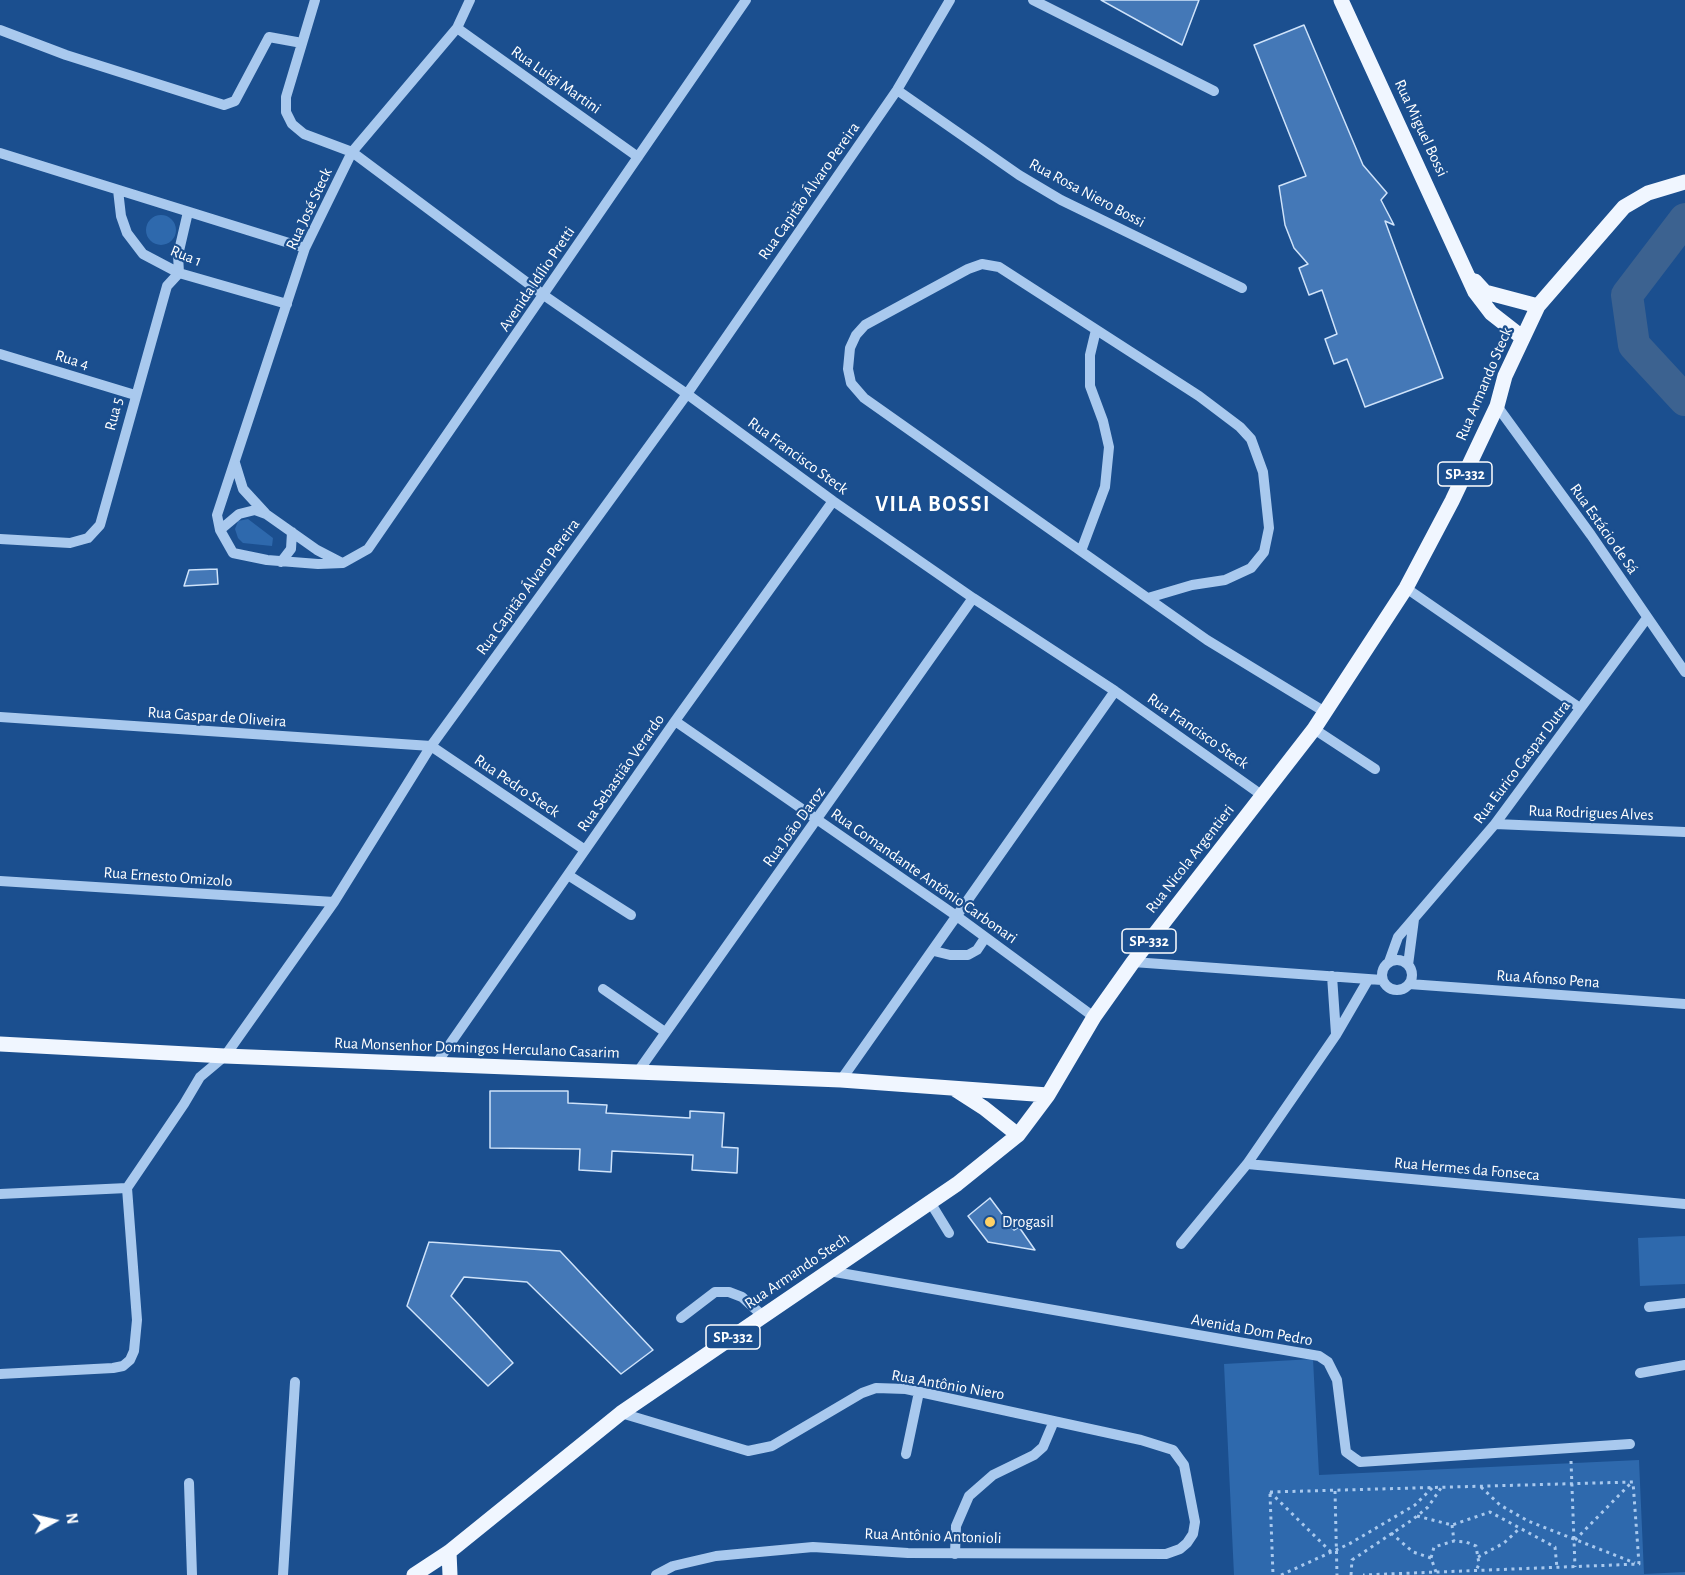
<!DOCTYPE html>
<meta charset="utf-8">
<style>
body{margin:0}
#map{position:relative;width:1685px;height:1575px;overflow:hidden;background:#1b4f8f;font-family:"Alegreya Sans",sans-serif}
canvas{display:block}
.north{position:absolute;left:24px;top:1491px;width:60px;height:60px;-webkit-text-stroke:4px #1b4f8f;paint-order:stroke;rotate:82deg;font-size:16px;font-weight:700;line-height:24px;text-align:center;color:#fff}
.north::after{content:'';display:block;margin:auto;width:21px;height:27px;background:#fff;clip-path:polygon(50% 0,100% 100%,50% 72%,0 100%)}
</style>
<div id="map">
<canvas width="1685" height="1575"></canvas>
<div class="north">N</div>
</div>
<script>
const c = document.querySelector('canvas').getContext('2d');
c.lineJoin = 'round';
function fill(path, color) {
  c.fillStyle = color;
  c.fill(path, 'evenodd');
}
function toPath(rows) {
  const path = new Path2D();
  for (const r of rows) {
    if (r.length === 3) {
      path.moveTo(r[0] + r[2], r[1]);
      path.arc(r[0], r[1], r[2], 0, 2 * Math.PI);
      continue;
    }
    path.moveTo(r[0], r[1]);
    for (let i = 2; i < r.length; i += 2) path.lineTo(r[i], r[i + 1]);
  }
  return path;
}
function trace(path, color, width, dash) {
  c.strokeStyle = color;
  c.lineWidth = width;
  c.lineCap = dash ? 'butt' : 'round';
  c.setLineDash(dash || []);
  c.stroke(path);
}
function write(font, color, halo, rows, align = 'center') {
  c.font = font + ' "Alegreya Sans",sans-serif';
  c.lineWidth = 4.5;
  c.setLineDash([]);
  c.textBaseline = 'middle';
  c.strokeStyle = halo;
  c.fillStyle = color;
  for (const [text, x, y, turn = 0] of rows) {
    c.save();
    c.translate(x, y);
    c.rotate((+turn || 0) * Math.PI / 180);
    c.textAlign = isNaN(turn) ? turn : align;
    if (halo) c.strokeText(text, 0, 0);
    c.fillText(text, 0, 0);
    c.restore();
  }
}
const green = toPath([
 [161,230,15],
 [248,519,273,538,272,546,243,543,238,538,235,529,238,521],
 [1685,1236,1685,1284,1640,1286,1638,1238],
 [1313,1359,1319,1475,1639,1460,1644,1574,1685,1572,1685,1575,1234,1575,1224,1364]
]);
const river = toPath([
 [1685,219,1627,295,1634,345,1685,400]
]);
const building = toPath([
 [1101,0,1199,0,1182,45,1101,0],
 [1304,25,1363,165,1387,193,1381,200,1394,225,1385,221,1443,378,1365,407,1347,359,1334,364,1325,339,1337,334,1322,290,1309,295,1299,268,1308,264,1294,248,1285,225,1279,186,1306,176,1254,45,1304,25],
 [217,569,218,584,184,586,189,570,217,569],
 [490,1091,568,1091,568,1103,607,1105,606,1113,690,1118,690,1111,724,1113,722,1147,738,1148,737,1173,692,1170,693,1155,612,1151,611,1172,579,1170,580,1149,490,1148,490,1091],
 [990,1198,1014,1230,1019,1227,1035,1250,988,1242,968,1216,990,1198],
 [429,1242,560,1251,653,1350,621,1374,527,1282,464,1277,451,1296,513,1363,488,1386,407,1306,429,1242]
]);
const path = toPath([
 [1571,1461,1575,1567],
 [1481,1487,1500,1505,1528,1521,1635,1563],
 [1335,1491,1337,1575],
 [1270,1492,1633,1482,1639,1564,1363,1575],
 [1270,1492,1331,1552],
 [1270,1494,1273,1575],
 [1417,1516,1452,1525,1490,1512,1555,1547,1557,1568],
 [1452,1525,1454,1541],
 [1391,1533,1413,1552,1431,1558],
 [1575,1540,1631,1483],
 [1478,1557,1504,1543,1519,1529],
 [1436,1572,1431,1558,1434,1547,1454,1541,1466,1542,1476,1546,1479,1564,1476,1571],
 [1281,1575,1349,1544,1415,1505,1432,1488],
 [1351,1575,1352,1560,1412,1520,1428,1507,1441,1488]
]);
const minor = toPath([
 [315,0,286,97,286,112,292,124,304,134,352,152,545,296,687,394,833,501,973,598,1115,691,1263,796],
 [470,0,457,28,352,152,305,248,217,515,220,530,233,553,267,560,318,564,343,563,368,549,746,0],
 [1033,0,1214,91],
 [457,28,638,157],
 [0,30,66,55,224,105,235,101,269,37,302,43],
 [897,90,1019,175,1061,200,1242,288],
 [0,153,305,248],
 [118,190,121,216,127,233,143,254,179,273,287,304],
 [0,354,135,395],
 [1497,406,1591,535,1685,672],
 [235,463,243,489,266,514,317,550,342,563],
 [220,530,239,514,255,510,266,514],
 [0,539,70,543,88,538,100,525,167,286,179,273,178,255,188,212],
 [1081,551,1105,487,1109,447,1103,421,1090,386,1090,355,1096,330],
 [281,562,291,549,292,532],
 [1406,588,1580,708],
 [1148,598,1192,585,1225,580,1251,568,1264,552,1269,528,1263,472,1251,439,1240,427,1199,396,999,267,982,264,968,269,865,325,856,335,850,348,848,369,851,383,864,398,1207,640,1325,712],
 [0,717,431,746,585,850],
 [675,721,958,917,1094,1017],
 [1314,729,1375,769],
 [1495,824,1685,832],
 [568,875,631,915],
 [0,881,334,902],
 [934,951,950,955,968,955,977,950,985,938],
 [1397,975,15],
 [1133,962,1382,980],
 [1389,962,1398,937,1495,824,1647,618],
 [1408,965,1414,919],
 [1332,976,1336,1034],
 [1409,984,1685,1004],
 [603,989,665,1032],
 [436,1064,675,721,833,501],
 [637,1073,973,598],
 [841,1080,1115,691],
 [1247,1164,1685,1204],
 [127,1188,184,1104,200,1077,225,1056,334,902,431,746,687,394,897,90,950,0],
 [0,1194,127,1188],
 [930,1202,949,1233],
 [1181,1244,1247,1164,1336,1035,1368,980],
 [829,1271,1319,1356,1328,1362,1337,1380,1346,1452,1360,1462,1630,1444],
 [1649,1307,1685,1303],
 [681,1318,715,1292,729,1292,742,1297,763,1316],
 [1640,1373,1685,1365],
 [0,1374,113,1368,123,1366,130,1360,134,1351,137,1320,127,1188],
 [621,1413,748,1451,772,1446,862,1393,876,1388,906,1389,1141,1440,1173,1450,1184,1465,1195,1522,1193,1534,1187,1543,1180,1549,1166,1554,908,1553,813,1547,716,1556,673,1566,656,1575],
 [906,1454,919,1392],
 [189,1483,192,1575],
 [955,1554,956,1526,969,1496,993,1475,1034,1455,1043,1447,1054,1421],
 [283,1575,295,1382]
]);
const major = toPath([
 [1341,0,1475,292,1491,313,1523,338],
 [1475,281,1485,292,1538,306],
 [0,1044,225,1056,841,1080,1048,1095],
 [956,1090,984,1108,1018,1135],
 [449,1552,450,1575],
 [414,1575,449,1552,621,1413,957,1184,1018,1135,1048,1095,1094,1017,1133,962,1314,729,1406,588,1452,501,1497,406,1505,376,1538,306,1624,207,1648,193,1685,182]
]);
const markers = [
 [990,1222,6,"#ffd166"]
];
const shields = [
 [1465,474,54],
 [1149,941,54],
 [733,1337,54]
];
const shieldNames = [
 ["SP-332",1465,474],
 ["SP-332",1149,941],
 ["SP-332",733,1337]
];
const streetNames = [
 ["Rua Luigi Martini",556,80,35],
 ["Rua Miguel Bossi",1421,128,65],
 ["Rua Capitão Álvaro Pereira",809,191,-55],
 ["Rua Rosa Niero Bossi",1087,193,28],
 ["Rua José Steck",309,209,-65],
 ["Rua 1",186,256,22],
 ["Avenida Idílio Pretti",537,279,-56],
 ["Rua 4",72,360,17],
 ["Rua Armando Steck",1484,384,-67],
 ["Rua 5",114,414,-76],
 ["Rua Francisco Steck",798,456,36],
 ["Rua Estácio de Sá",1604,529,55],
 ["Rua Capitão Álvaro Pereira",528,587,-54],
 ["Rua Gaspar de Oliveira",217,717,4],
 ["Rua Francisco Steck",1198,731,35],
 ["Rua Eurico Gaspar Dutra",1522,762,-53],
 ["Rua Sebastião Verardo",621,773,-55],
 ["Rua Pedro Steck",517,786,34],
 ["Rua Rodrigues Alves",1591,813,2],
 ["Rua João Daroz",794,827,-54],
 ["Rua Nicola Argentieri",1190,859,-52],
 ["Rua Comandante Antônio Carbonari",924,876,35],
 ["Rua Ernesto Omizolo",168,877,4],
 ["Rua Afonso Pena",1548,979,4],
 ["Rua Monsenhor Domingos Herculano Casarim",477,1048,2],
 ["Rua Hermes da Fonseca",1467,1169,5],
 ["Rua Armando Stech",797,1271,-34],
 ["Avenida Dom Pedro",1252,1330,10],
 ["Rua Antônio Niero",948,1385,10],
 ["Rua Antônio Antonioli",933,1536,2]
];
const poiNames = [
 ["Drogasil",1002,1222]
];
const districtNames = [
 ["VILA BOSSI",933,504]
];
fill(green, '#2e69ad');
trace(river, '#3c6290', 32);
fill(building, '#4478b7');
trace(building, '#cfe3fa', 1.5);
trace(path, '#a9c9ee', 3, [3, 4.5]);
trace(minor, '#a9c9ee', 10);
trace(major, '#f0f6ff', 15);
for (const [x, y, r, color] of markers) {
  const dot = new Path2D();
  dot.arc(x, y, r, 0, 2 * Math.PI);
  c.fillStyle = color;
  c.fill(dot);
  trace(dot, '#1b4f8f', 2);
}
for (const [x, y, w] of shields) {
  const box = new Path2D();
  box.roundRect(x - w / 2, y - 12, w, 24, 4.5);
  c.fillStyle = '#1b4f8f';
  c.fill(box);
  trace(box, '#fff', 1.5);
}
write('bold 15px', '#fff', null, shieldNames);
write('16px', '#fff', '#1b4f8f', streetNames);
write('16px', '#fff', '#1b4f8f', poiNames, 'left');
c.letterSpacing = '1.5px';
write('bold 22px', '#fff', '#1b4f8f', districtNames);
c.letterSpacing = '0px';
</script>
